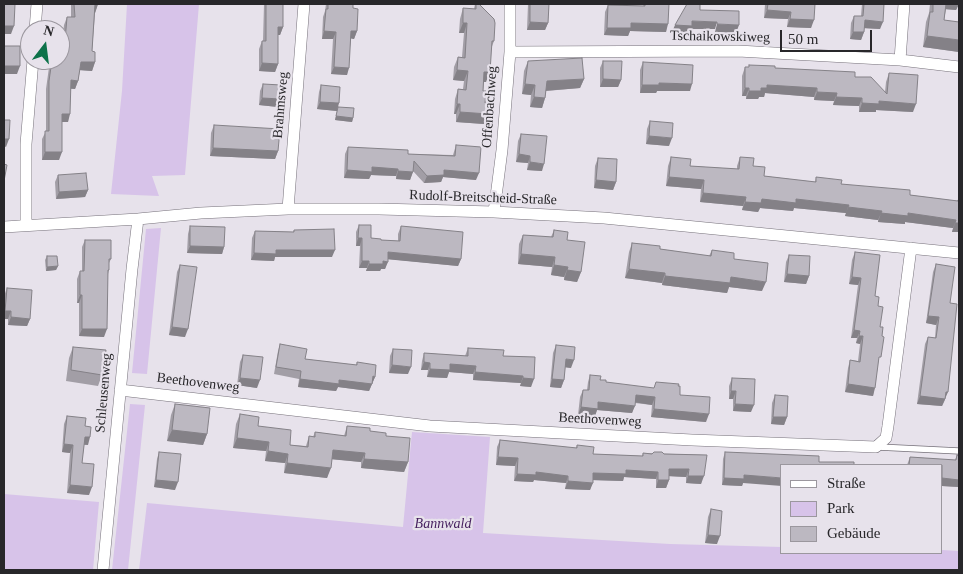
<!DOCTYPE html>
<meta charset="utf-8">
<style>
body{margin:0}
#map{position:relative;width:963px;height:574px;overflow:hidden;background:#e7e2eb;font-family:"Times New Roman",serif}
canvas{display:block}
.frame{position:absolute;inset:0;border:5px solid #28272a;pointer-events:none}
.legend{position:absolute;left:780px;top:464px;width:162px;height:90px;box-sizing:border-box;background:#e7e2eb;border:1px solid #9b979e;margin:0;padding:6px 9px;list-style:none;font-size:15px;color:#28272a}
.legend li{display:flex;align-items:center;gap:10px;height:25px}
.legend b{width:25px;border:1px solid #9b979e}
.north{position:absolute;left:20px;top:20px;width:50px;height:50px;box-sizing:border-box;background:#e7e2eb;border:1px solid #9b979e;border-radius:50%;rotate:15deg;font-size:14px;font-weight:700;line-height:20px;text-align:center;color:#28272a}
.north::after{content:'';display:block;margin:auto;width:18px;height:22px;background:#0d724a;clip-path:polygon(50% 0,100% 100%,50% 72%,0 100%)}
.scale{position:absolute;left:780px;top:30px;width:92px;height:22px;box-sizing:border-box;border:2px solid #28272a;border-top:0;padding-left:6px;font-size:15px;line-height:18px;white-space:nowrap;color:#28272a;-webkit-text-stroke:4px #e7e2eb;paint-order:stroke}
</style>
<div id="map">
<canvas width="963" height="574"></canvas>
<div class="frame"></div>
<ul class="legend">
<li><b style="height:6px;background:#fff"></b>Straße</li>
<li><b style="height:14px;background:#d7c3e9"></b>Park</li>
<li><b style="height:14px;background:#bcb8c1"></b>Gebäude</li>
</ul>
<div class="north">N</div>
<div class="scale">50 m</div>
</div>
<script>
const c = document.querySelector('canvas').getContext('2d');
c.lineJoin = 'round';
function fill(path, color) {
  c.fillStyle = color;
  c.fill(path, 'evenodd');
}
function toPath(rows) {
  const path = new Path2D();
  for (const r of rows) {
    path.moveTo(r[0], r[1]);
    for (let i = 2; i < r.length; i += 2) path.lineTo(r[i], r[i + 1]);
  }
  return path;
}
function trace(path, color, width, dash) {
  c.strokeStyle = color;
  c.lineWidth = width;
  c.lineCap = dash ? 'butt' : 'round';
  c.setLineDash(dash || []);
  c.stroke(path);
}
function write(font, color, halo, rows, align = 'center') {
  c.font = font + ' "Times New Roman",serif';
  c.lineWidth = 4.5;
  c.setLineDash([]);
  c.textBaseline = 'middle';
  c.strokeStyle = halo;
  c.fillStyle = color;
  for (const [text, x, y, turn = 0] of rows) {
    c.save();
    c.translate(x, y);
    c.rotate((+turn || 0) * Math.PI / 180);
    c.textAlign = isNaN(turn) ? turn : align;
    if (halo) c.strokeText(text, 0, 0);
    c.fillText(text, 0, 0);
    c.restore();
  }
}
const green = toPath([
 [127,4,199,4,185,175,152,176,159,196,111,194,122,91],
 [161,228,147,374,132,373,146,229],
 [130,404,145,405,128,570,112,570],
 [412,432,490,437,483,533,670,544,782,547,782,553,942,553,942,550,959,551,959,570,139,570,147,503,403,527],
 [4,494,99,502,93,570,4,570]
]);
const lane = toPath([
 [878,447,959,451]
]);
const street = toPath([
 [35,30,37,4],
 [510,52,738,51,900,60,959,67],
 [900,60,904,4],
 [288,209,304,4],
 [494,212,502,150,510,52,510,4],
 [26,225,26,144,33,60],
 [4,227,138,219,201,213,288,209,379,209,494,212,604,218,959,253],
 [120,390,430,426,692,440,876,447,886,438,888,426,911,248],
 [103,570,132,269,138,219]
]);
const wall = toPath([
 [71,4,98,4,95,13,92,51,95,62,92,71,80,70,78,81,75,89,71,89,68,122,62,122,59,160,42,160,42,139,46,131,46,89,50,60,60,60,64,25,67,17,71,17],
 [264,4,283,4,283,27,280,35,278,35,278,64,275,72,259,71,259,49,262,41,263,41],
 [326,4,353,4,353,8,357,31,354,39,351,38,347,75,331,74,333,39,322,39,323,17,325,11],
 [475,4,479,4,494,41,491,49,486,82,484,82,483,91,488,114,484,124,456,122,456,114,454,114,455,99,458,89,463,89,464,81,453,80,454,67,458,57,462,57,464,33,459,33,460,19,463,8,474,9],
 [528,4,549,4,548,23,545,30,527,30],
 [644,4,669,4,666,32,630,31,628,36,604,35,605,12,608,5,643,6],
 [765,4,815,4,811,28,787,27,788,19,764,18],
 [862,4,884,4,880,29,864,28,864,32,861,40,850,39,851,23,854,16,861,16],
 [930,4,959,4,956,10,946,9,944,20,959,52,923,47,926,22,929,13],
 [528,61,584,79,580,88,546,91,545,98,542,108,530,107,531,95,522,94,524,71],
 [603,61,621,80,618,87,600,87,600,68],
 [643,62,690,91,657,91,656,93,640,93,640,70],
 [749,65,855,77,885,92,886,82,889,73,913,112,876,110,876,112,859,112,859,106,833,105,834,101,814,100,814,97,765,93,764,97,759,97,758,99,746,99,746,96,742,96,742,76,745,67,749,67],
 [263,84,278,107,259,105,260,91],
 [321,85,338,107,353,118,352,122,335,120,337,111,317,109,319,92],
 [650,121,669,146,646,144,647,129],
 [214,125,278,151,275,159,210,156,211,133],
 [521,134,542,171,527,170,528,163,516,162,518,141],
 [456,145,476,180,443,177,441,182,424,183,413,171,410,180,396,179,396,176,371,175,369,179,344,178,345,154,348,147,408,154,453,155],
 [671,157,690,166,737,169,737,166,740,157,753,166,764,176,815,182,816,177,841,184,910,195,957,201,959,198,959,232,952,232,953,228,905,222,905,224,878,222,878,220,845,216,846,213,794,208,793,211,760,208,758,212,742,210,743,206,700,202,701,189,666,186,668,166],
 [598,158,616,182,613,190,594,188,595,166],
 [58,175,88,190,85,197,56,199,55,182],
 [359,225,371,238,381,240,398,241,398,234,401,226,461,259,458,266,388,259,385,269,381,269,380,271,366,271,367,268,359,268,360,246,356,246,356,232],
 [190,226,224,247,222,254,187,253,188,234],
 [294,230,332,257,275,257,274,261,251,260,252,238,255,231,293,232],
 [554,230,567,240,581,272,577,282,564,280,564,277,551,275,552,267,518,264,519,244,523,235,551,237],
 [85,240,111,259,109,263,109,270,108,274,104,337,79,336,79,303,77,303,77,279,80,271,82,271,82,247],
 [632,243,660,249,709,256,712,250,734,259,762,291,729,287,727,293,662,285,662,283,625,278,629,252],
 [855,252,875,296,878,306,880,327,878,365,873,396,845,392,848,368,850,360,858,361,860,344,856,343,857,338,851,338,858,285,849,284,852,260],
 [789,255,809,276,806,284,784,282,786,262],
 [47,256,58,266,56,270,46,271,45,260],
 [936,264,950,303,945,400,942,406,917,404,925,344,928,337,935,338,936,325,926,323,933,272],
 [180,265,185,337,169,335,177,272],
 [7,288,30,319,27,326,8,325,8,319,4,319,4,296],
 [280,344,305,359,356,365,357,362,375,377,369,391,338,387,336,391,298,387,299,379,274,374,278,351],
 [556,345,571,368,565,367,564,380,561,388,550,387,553,353],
 [73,347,102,375,98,386,66,381,69,358],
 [468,348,503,356,535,357,531,387,520,386,521,383,473,380,473,374,449,372,447,378,427,377,428,370,421,370,422,361,424,353,465,356],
 [393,349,408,374,389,373,390,356],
 [243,355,257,388,237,385,240,362],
 [590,375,606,382,680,395,706,422,651,417,652,405,635,403,632,413,597,410,595,416,578,415,580,397,583,390,587,390,588,382],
 [732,378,751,412,733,411,733,399,729,399,729,386],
 [775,395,787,417,784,425,771,424,772,403],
 [175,404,207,434,203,445,167,441,171,415],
 [240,414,258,426,290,445,306,446,309,436,313,437,315,432,344,436,347,426,370,431,386,436,408,462,404,472,361,468,361,462,332,459,327,478,284,473,285,463,265,461,266,451,233,448,236,424],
 [67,416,85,426,88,445,84,445,82,463,89,495,67,493,70,453,62,452,64,424],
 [500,440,576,448,577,445,593,454,642,456,643,453,707,455,701,484,686,483,686,477,669,476,669,480,666,488,656,488,656,479,624,477,623,481,593,480,590,490,565,489,566,483,534,480,533,482,514,481,515,466,496,465,497,447],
 [159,452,175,490,154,487,157,459],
 [725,452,819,462,743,483,742,486,722,485,723,459],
 [957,455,959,456,959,487,942,486,942,465,907,465,910,457,955,460],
 [711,509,717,544,705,543,708,517]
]);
const shadedWall = toPath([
 [95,4,98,4,95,13,92,13],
 [945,4,959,4,956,10,943,9],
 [767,10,791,12,788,19,764,18],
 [790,19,814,20,811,28,787,27],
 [865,20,883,22,880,29,862,28],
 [692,21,717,22,715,29,691,29,689,33,672,32,675,25],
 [530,22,548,23,545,30,527,30],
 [463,23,467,23,464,33,459,33],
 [631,23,668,24,666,32,630,31,628,36,604,35,607,28],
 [717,24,739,25,736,33,715,32],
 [4,26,14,26,11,34,4,34],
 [278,27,283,27,280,35,276,35],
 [324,31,336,32,333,39,322,39],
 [351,31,357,31,354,39,348,38],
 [853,32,864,32,861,40,850,39],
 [927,36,959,40,959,52,923,47],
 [81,62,95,62,92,71,78,70],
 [262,63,278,64,275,72,259,71],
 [4,66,20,66,17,74,4,74],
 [334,67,349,68,347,75,331,74],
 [457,70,468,71,464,81,453,80],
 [484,72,490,72,486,82,481,82],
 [584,79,580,88,543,91,547,81],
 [603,79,621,80,618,87,600,87],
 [71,80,78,81,75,89,68,88],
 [659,83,692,84,690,91,657,91,656,93,640,93,642,85],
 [525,84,535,85,531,95,522,94],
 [767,85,817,88,814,97,765,93,764,97,759,97,758,99,746,99,749,91,761,88],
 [745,88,749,88,746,96,742,96],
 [817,92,837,93,834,101,814,100],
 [534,97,545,98,542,108,530,107],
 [836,97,862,98,859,106,833,105],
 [262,98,281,99,278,107,259,105],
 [879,101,916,104,913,112,876,110,876,112,859,112,862,103],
 [320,102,339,103,337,111,317,109],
 [457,104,460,104,456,114,454,114],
 [460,112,488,114,484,124,456,122],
 [62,114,70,114,68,122,59,122],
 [336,116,353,118,352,122,335,120],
 [649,136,672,138,669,146,646,144],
 [4,139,9,139,6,147,4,146],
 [213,148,278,151,275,159,210,156],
 [45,152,62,152,59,160,42,160],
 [519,154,530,156,528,163,516,162],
 [530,162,544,164,542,171,527,170],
 [372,167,398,169,396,176,371,175,369,179,344,178,347,170],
 [444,170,479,173,476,180,443,177,441,182,424,183,427,176],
 [398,171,413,172,410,180,396,179],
 [669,177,704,180,701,189,666,186],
 [596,180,616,182,613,190,594,188],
 [88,190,85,197,56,199,59,192],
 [703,193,746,197,743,206,700,202],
 [762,199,796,199,849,205,846,213,794,208,793,211,760,208,758,212,742,210,745,202],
 [848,207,882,211,878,220,845,216],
 [881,213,908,213,956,220,953,228,905,222,905,224,878,222],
 [955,223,959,223,959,232,952,232],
 [358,238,362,238,360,246,356,246],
 [190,246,224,247,222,254,187,253],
 [276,250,335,250,332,257,275,257,274,261,251,260,254,253],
 [388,252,461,259,458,266,385,259],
 [521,254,555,257,552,267,518,264],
 [362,261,369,261,367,268,359,268],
 [383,261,388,262,385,269,381,269,380,271,366,271,369,264],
 [554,265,568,267,564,277,551,275],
 [58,266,56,270,46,271,47,267],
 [629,269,665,273,662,283,625,278],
 [567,270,581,272,577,282,564,280],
 [787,274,809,276,806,284,784,282],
 [665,276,731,277,766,282,762,291,729,287,727,293,662,285],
 [852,277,861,278,858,285,849,284],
 [80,295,82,295,79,303,77,303],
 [5,311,11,311,8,319,4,319,4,315],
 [928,316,939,317,936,325,926,323],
 [11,317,30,319,27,326,8,325],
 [172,327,188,329,185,337,169,335],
 [82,329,107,329,104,337,79,336],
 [854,330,860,331,857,338,851,338],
 [859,336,863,336,860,344,856,343],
 [566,359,574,360,571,368,563,367],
 [424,362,430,363,428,370,421,370],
 [450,364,476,366,473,374,449,372,447,378,427,377,430,369],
 [392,365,411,367,408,374,389,373],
 [475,372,523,376,521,383,473,380],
 [373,376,375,377,369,391,338,387,336,391,298,387,300,379,339,380],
 [240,378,260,380,257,388,237,385],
 [523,378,534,379,531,387,520,386],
 [552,379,564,380,561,388,550,387],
 [848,384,875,388,873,396,845,392],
 [731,391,736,391,733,399,729,399],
 [946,392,948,392,942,406,917,404,920,396],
 [636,395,655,397,652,405,633,402],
 [598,402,635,406,632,413,597,410,595,416,578,415,581,407],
 [735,404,754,405,751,412,733,411],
 [654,409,709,414,706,422,651,417],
 [773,417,787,417,784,425,771,424],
 [172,430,207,434,203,445,167,441],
 [85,437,90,437,88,445,82,444],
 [237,438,269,442,266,451,233,448],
 [64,444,73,445,70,453,62,452],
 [333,450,365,453,361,462,329,459],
 [268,451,288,454,285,463,265,461],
 [498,457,518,458,515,466,496,465],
 [364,459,408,462,404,472,361,468],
 [287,463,331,468,327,478,284,473],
 [669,469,689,469,686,477,666,476],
 [626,470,658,472,656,479,624,477,623,481,590,480,593,473],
 [536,472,568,476,566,483,534,480,533,482,514,481,517,474],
 [744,475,782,478,782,486,743,483,742,486,722,485,724,478],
 [688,476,704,476,701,484,686,483],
 [942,478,959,480,959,487,942,486],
 [156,480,178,482,175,490,154,487],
 [658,480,669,480,666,488,656,488],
 [568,481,593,483,590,490,565,489],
 [70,485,92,487,89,495,67,493],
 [708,535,720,536,717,544,705,543]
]);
const building = toPath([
 [4,4,15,4,14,26,4,26,4,4],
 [74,4,98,4,95,4,92,51,95,52,95,62,81,62,78,81,71,80,70,114,62,114,62,152,45,152,45,131,49,131,49,81,52,60,60,60,60,41,65,41,67,17,75,17,74,4],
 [266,4,283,4,283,27,278,27,278,64,262,63,262,41,266,41,266,4],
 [328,4,353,4,353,8,358,9,357,31,351,31,349,68,334,67,336,32,324,31,326,9,328,9,328,4],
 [476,4,479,4,494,19,495,23,494,41,492,41,490,72,484,72,483,91,486,91,485,103,488,103,488,114,460,112,460,104,457,104,458,89,466,90,468,71,457,70,458,57,465,58,467,23,463,23,463,8,476,9,476,4],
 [530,4,549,4,548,23,530,22,530,4],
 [645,4,669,4,668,24,631,23,631,28,607,28,608,5,645,6,645,4],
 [687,4,700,4,700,10,739,11,739,25,717,24,717,22,692,21,692,26,675,25,687,4],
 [768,4,815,4,814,20,790,19,791,12,767,10,768,4],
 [864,4,884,4,883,22,865,20,864,32,853,32,854,16,863,16,864,4],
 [933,4,946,4,944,20,959,22,959,40,927,36,930,12,933,12,933,4],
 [4,46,20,46,20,66,4,66,4,46],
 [582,58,584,79,547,81,545,98,534,97,535,85,525,84,528,61,582,58],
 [603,61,622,61,621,80,603,79,603,61],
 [643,62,693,65,692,84,659,83,659,85,642,85,643,62],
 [749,65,775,66,775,68,855,72,855,77,871,77,887,94,889,73,918,75,916,104,879,101,879,104,862,103,862,98,836,97,837,93,817,92,817,88,767,85,767,88,761,88,761,91,749,91,749,88,745,88,745,67,749,67,749,65],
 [263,84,281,85,281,99,262,98,263,84],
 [321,85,340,87,339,103,320,102,321,85],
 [338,107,354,108,353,118,336,116,338,107],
 [4,120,10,120,9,139,4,139,4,120],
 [650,121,673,123,672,138,649,136,650,121],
 [214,125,280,129,278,151,213,148,214,125],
 [521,134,547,136,544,164,530,162,530,156,519,154,521,134],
 [456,145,481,147,479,173,444,170,444,175,427,176,414,161,413,172,398,171,398,169,372,167,372,172,347,170,348,147,408,150,408,154,455,156,456,145],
 [671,157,691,159,690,166,739,169,740,157,754,158,753,166,765,167,764,176,816,182,816,177,842,180,841,184,910,190,910,195,958,201,959,198,959,223,955,223,956,220,908,213,908,216,881,213,882,211,848,207,849,205,796,199,796,203,762,199,761,203,745,202,746,197,703,193,704,180,669,177,671,157],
 [598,158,617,159,616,182,596,180,598,158],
 [4,164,7,165,4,181,4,164],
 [86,173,88,190,59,192,58,175,86,173],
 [359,225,371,225,371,238,381,239,381,240,400,241,401,226,463,232,461,259,388,252,388,262,383,261,383,264,369,264,369,261,362,261,362,238,358,238,359,225],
 [190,226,225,227,224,247,190,246,190,226],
 [334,229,335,250,276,250,276,254,254,253,255,231,294,232,294,230,334,229],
 [554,230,568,232,567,240,585,242,581,272,567,270,568,267,554,265,555,257,521,254,523,235,553,237,554,230],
 [85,240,111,240,111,259,109,259,109,270,108,270,107,329,82,329,82,295,80,295,80,271,84,271,85,240],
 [632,243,660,246,660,249,711,256,712,250,734,253,734,259,768,263,766,282,731,277,730,283,665,276,665,273,629,269,632,243],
 [855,252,880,255,875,296,879,297,878,306,883,307,880,327,883,327,882,336,884,337,881,357,879,357,875,388,848,384,850,360,860,362,863,336,859,336,860,331,854,330,861,278,852,277,855,252],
 [789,255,810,256,809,276,787,274,789,255],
 [47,256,57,256,58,266,47,267,47,256],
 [936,264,955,267,950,303,957,304,948,392,946,392,945,399,920,396,928,337,936,338,939,317,928,316,936,264],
 [180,265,197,267,188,329,172,327,180,265],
 [7,288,32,290,30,319,11,317,11,311,5,311,7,288],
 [280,344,307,349,305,359,357,365,357,362,376,365,375,377,373,376,372,384,339,380,339,384,300,379,301,371,276,367,280,344],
 [556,345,575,347,574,360,566,359,564,380,552,379,556,345],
 [73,347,106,350,102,375,71,370,73,347],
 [468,348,504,350,503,356,535,357,534,379,523,378,523,376,475,372,476,366,450,364,450,370,430,369,430,363,424,362,424,353,468,356,468,348],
 [393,349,412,350,411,367,392,365,393,349],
 [243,355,263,357,260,380,240,378,243,355],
 [590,375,601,376,600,380,606,380,606,382,654,388,656,382,679,384,678,386,680,386,680,395,710,397,709,414,654,409,655,397,636,395,635,406,598,402,598,409,581,407,583,390,589,390,590,375],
 [732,378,755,379,754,405,735,404,736,391,731,391,732,378],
 [775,395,788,396,787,417,773,417,775,395],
 [175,404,210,408,207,434,172,430,175,404],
 [240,414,259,417,258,426,291,430,290,445,308,447,309,436,315,437,315,432,346,436,347,426,370,428,370,431,386,433,386,436,410,438,408,462,364,459,365,453,333,450,331,468,287,463,288,454,268,451,269,442,237,438,240,414],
 [67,416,86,418,85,426,91,427,90,437,85,437,82,463,94,464,92,487,70,485,73,445,64,444,67,416],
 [500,440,577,448,577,445,594,447,593,454,643,456,643,453,652,454,654,452,662,452,664,454,707,455,704,476,688,476,689,469,669,469,669,480,658,480,658,472,626,470,626,474,593,473,593,483,568,481,568,476,536,472,536,475,517,474,518,458,498,457,500,440],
 [159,452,181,454,178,482,156,480,159,452],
 [725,452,819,456,819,462,854,462,854,465,782,465,782,478,744,475,744,479,724,478,725,452],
 [957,455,959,456,959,480,942,478,942,465,909,465,910,457,956,460,957,455],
 [711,509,722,511,720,536,708,535,711,509]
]);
const streetNames = [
 ["Tschaikowskiweg",720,37,1],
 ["Brahmsweg",281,105,-85],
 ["Offenbachweg",490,107,-86],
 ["Rudolf-Breitscheid-Straße",483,198,2],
 ["Beethovenweg",198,383,7],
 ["Schleusenweg",104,393,-85],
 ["Beethovenweg",600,420,3]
];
const parkNames = [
 ["Bannwald",443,524]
];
fill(green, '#d7c3e9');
trace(lane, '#76717a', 7);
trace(street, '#76717a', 12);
trace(lane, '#fff', 5.5);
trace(street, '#fff', 11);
fill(wall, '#a29ea6');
fill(shadedWall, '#848187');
fill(building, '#bcb8c1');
trace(building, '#848187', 1);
write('14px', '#28272a', '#e7e2eb', streetNames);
write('italic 14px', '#451f5e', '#e7e2eb', parkNames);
</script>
